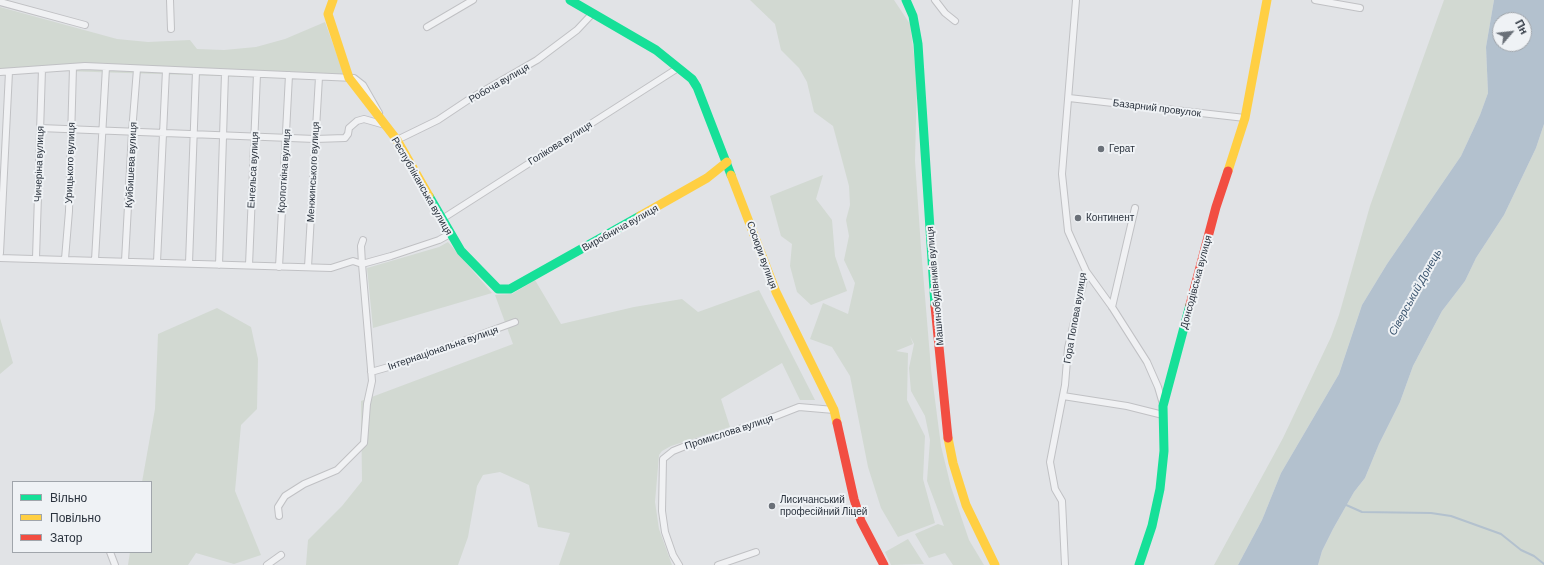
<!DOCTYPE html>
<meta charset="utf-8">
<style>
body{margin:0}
#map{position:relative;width:1544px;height:565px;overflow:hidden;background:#e1e3e6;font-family:Barlow,sans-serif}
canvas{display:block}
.legend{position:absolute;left:12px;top:481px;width:140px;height:72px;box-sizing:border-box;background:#eff2f5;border:1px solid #a0a5ab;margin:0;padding:5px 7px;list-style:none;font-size:12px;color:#2a323d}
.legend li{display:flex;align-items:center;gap:8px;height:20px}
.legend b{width:20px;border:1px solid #a0a5ab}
.north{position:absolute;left:1492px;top:12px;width:40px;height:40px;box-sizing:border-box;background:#eff2f5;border:1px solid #a0a5ab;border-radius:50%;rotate:62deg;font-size:11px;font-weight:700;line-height:16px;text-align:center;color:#2a323d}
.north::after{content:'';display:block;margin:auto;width:14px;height:18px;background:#6a7078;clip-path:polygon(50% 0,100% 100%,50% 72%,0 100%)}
</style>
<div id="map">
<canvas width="1544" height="565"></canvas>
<ul class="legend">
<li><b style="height:5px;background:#16e098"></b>Вільно</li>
<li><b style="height:5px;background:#ffcf43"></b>Повільно</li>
<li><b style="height:5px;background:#f24e42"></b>Затор</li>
</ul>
<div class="north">Пн</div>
</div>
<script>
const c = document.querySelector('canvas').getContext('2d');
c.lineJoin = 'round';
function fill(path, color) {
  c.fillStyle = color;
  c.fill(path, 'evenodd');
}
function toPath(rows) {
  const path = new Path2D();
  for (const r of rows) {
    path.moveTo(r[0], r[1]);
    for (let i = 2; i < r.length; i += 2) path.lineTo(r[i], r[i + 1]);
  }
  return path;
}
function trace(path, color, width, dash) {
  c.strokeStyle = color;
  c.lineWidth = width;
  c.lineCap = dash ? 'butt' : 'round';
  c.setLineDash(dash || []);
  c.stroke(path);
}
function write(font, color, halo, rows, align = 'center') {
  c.font = font + ' Barlow,sans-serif';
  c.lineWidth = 4;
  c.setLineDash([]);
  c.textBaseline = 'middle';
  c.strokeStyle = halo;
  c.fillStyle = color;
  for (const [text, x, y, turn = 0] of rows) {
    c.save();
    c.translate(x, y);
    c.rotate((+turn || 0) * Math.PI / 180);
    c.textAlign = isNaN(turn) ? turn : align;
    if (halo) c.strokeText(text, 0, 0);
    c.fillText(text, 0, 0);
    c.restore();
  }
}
const green = toPath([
 [750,0,894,0,910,24,917,79,915,161,921,248,931,369,941,446,951,487,969,540,984,565,953,565,945,553,929,558,915,534,938,524,944,526,927,481,930,440,925,416,911,391,909,368,914,344,910,336,913,344,896,351,908,353,907,400,925,436,923,479,935,523,898,537,881,508,868,467,850,376,832,347,810,339,823,303,848,314,855,283,844,260,849,236,846,220,850,205,849,186,833,126,814,112,807,82,799,68,781,50,775,24],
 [1444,0,1494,0,1486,47,1488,93,1480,115,1461,156,1387,264,1362,305,1339,374,1281,473,1262,520,1238,565,1214,565,1283,438,1331,337,1339,315,1370,206],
 [0,7,117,39,148,42,190,40,197,49,224,50,256,47,285,39,325,22,346,80,0,69],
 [1544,124,1544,565,1318,565,1322,551,1333,529,1354,492,1365,478,1379,444,1400,402,1413,366,1442,311,1465,281,1476,258,1504,215,1536,148],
 [823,175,816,199,832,220,835,256,847,291,811,305,797,292,790,266,792,244,781,236,770,196],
 [448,242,492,293,373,328,367,268,439,247],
 [535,280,561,324,634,307,682,299,698,312,759,290,815,400,800,400,782,363,721,399,730,427,671,446,662,451,659,455,655,502,659,529,672,565,559,565,570,533,538,527,529,485,500,472,483,475,477,486,468,537,458,565,306,565,308,540,342,506,362,481,361,401,513,344,495,295,512,294],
 [217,308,251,327,258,359,257,409,241,425,235,491,261,555,234,564,196,553,188,565,128,565,130,552,151,552,151,482,142,482,155,409,158,334],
 [0,318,13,363,0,374],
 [908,539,924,564,891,565,885,552]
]);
const water = toPath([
 [1494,0,1544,0,1544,124,1536,148,1504,215,1476,258,1465,281,1442,311,1413,366,1400,402,1379,444,1365,478,1354,492,1333,529,1322,551,1318,565,1238,565,1262,520,1281,473,1339,374,1362,305,1387,264,1461,156,1480,115,1488,93,1486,47],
 [1500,20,1524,20,1524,44,1500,44]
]);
const stream = toPath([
 [1344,504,1362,512,1431,513,1451,516,1501,534,1521,550,1534,556,1544,564]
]);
const street = toPath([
 [170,0,171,29],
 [935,0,945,13,955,21],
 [1315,0,1360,8],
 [0,2,85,25],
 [427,27,473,0],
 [0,72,85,66,354,78,363,85,379,113],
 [1069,98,1245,118],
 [40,128,315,139,345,138,348,134,349,128,357,121,364,119,385,125],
 [397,140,438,120,468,100,537,60,577,30,592,14],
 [442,219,678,68],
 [0,253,9,72],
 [0,258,331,268,353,261,362,264,391,256,439,240,450,234],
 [36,258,42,69],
 [65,259,69,211,73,67],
 [95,260,106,67],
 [125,261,132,132,137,69],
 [157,262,166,70],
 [189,263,196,71],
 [219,265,225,73],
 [249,265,257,74],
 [279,267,289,75],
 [308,267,319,77],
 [1086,271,1112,307,1147,362,1158,387,1163,404],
 [1112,307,1135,208],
 [371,372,406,362,515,322],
 [1063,396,1127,406,1163,415],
 [279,516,278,507,285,496,304,484,337,470,364,443,367,404,372,381,362,264,361,246,363,240],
 [110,552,115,565],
 [267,565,281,555],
 [679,565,673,555,665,532,662,511,663,459,673,451,688,445,758,423,799,407,834,410],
 [718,565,756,552],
 [1065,565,1062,501,1055,489,1050,462,1065,385,1068,348,1086,271,1068,231,1062,174,1076,0]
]);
const fast = toPath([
 [570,0,656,50,692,79,697,87,731,175],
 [906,0,913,16,918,44,935,306],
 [429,196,461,251,498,289,510,289,640,216],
 [1139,565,1152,526,1160,489,1164,451,1163,406,1190,305]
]);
const slow = toPath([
 [333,0,328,14,349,78,397,140,429,196],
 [1228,171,1245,118,1267,0],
 [731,175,776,292,834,410,837,423],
 [640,216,707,178,727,162],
 [948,438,953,463,966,505,995,565]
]);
const jam = toPath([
 [1190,305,1216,207,1228,171],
 [935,306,948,438],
 [837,423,854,499,861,521,884,565]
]);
const markers = [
 [1101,149,4,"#6a7078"],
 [1078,218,4,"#6a7078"],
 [772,506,4,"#6a7078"]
];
const streetNames = [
 ["Робоча вулиця",499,83,-30],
 ["Базарний провулок",1157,108,7],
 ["Голікова вулиця",560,143,-32],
 ["Урицького вулиця",70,163,-88],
 ["Чичеріна вулиця",39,164,-88],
 ["Куйбишева вулиця",131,165,-87],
 ["Енгельса вулиця",253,170,-87],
 ["Кропоткіна вулиця",284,171,-86],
 ["Менжинського вулиця",313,172,-87],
 ["Республіканська вулиця",422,186,60],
 ["Виробнича вулиця",620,228,-29],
 ["Сосюри вулиця",762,255,70],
 ["Донсодівська вулиця",1196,282,-75],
 ["Машинобудівників вулиця",935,286,-95],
 ["Гора Попова вулиця",1075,318,-80],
 ["Інтернаціональна вулиця",443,348,-19],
 ["Промислова вулиця",729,432,-18]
];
const poiNames = [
 ["Герат",1109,149],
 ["Континент",1086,218],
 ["Лисичанський",780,500],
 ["професійний Ліцей",780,512]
];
const waterNames = [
 ["Сіверський Донець",1415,292,-61]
];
fill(green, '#d2d9d2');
fill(water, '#b3c1ce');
trace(stream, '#b3c1ce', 2);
trace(street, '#c0c1c4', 8);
trace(street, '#f0f1f3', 6);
trace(fast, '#16e098', 9);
trace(slow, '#ffcf43', 9);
trace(jam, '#f24e42', 9);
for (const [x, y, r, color] of markers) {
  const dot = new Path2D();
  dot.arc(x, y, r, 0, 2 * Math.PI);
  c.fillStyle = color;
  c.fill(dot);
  trace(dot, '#eff2f5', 1.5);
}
write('10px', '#2a323d', '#eff2f5', streetNames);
write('10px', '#2a323d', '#eff2f5', poiNames, 'left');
write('italic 11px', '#39536d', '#eff2f5', waterNames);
</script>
